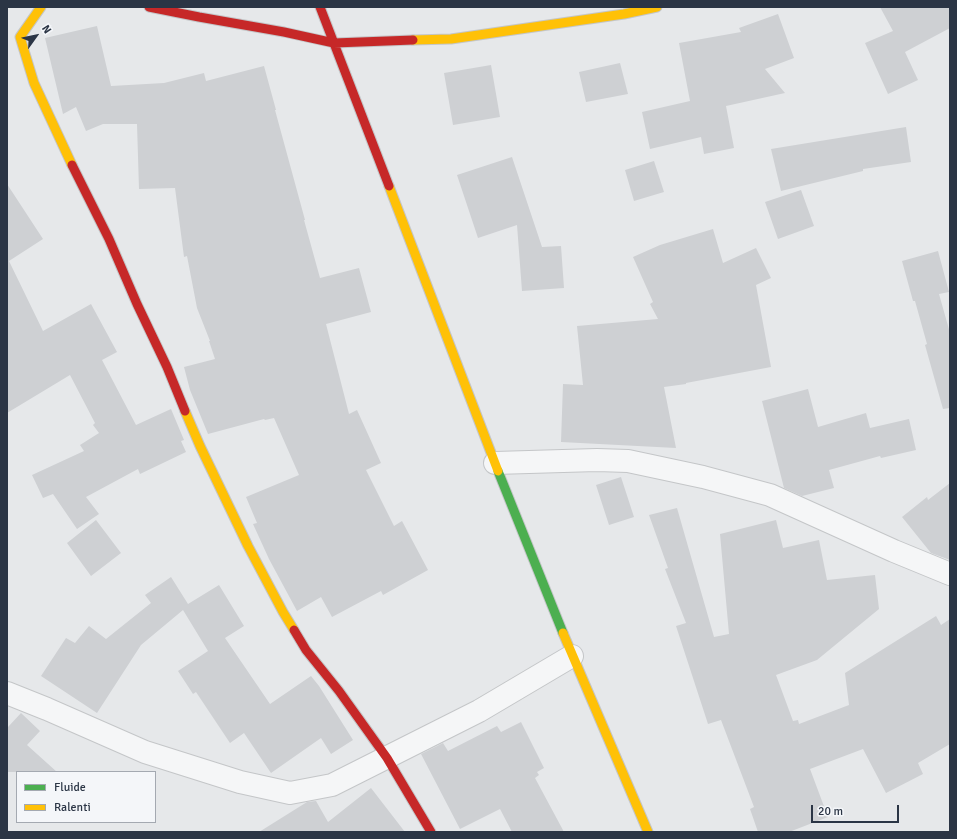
<!DOCTYPE html>
<style>
body{margin:0}
#map{position:relative;width:957px;height:839px;overflow:hidden;background:#e6e8ea;font-family:Signika,sans-serif}
canvas{display:block}
.frame{position:absolute;inset:0;border:8px solid #2b3545;pointer-events:none}
.legend{position:absolute;left:16px;top:771px;width:140px;height:52px;box-sizing:border-box;background:#f4f6f9;border:1px solid #a4a9b1;margin:0;padding:5px 7px;list-style:none;font-size:12px;color:#2b3545}
.legend li{display:flex;align-items:center;gap:8px;height:20px}
.legend b{width:20px;border:1px solid #a4a9b1}
.north{position:absolute;left:16px;top:16px;width:40px;height:40px;-webkit-text-stroke:3px #f4f6f9;paint-order:stroke;rotate:57deg;font-size:11px;font-weight:700;line-height:16px;text-align:center;color:#2b3545}
.north::after{content:'';display:block;margin:auto;width:14px;height:18px;background:#2b3545;clip-path:polygon(50% 0,100% 100%,50% 72%,0 100%)}
.scale{position:absolute;left:811px;top:805px;width:88px;height:18px;box-sizing:border-box;border:2px solid #2b3545;border-top:0;padding-left:5px;font-size:12px;line-height:14px;white-space:nowrap;color:#2b3545;-webkit-text-stroke:3px #f4f6f9;paint-order:stroke}
</style>
<div id="map">
<canvas width="957" height="839"></canvas>
<div class="frame"></div>
<ul class="legend">
<li><b style="height:5px;background:#4caf50"></b>Fluide</li>
<li><b style="height:5px;background:#ffc107"></b>Ralenti</li>
</ul>
<div class="north">N</div>
<div class="scale">20 m</div>
</div>
<script>
const c = document.querySelector('canvas').getContext('2d');
c.lineJoin = 'round';
function fill(path, color) {
  c.fillStyle = color;
  c.fill(path, 'evenodd');
}
function toPath(rows) {
  const path = new Path2D();
  for (const r of rows) {
    path.moveTo(r[0], r[1]);
    for (let i = 2; i < r.length; i += 2) path.lineTo(r[i], r[i + 1]);
  }
  return path;
}
function trace(path, color, width, dash) {
  c.strokeStyle = color;
  c.lineWidth = width;
  c.lineCap = dash ? 'butt' : 'round';
  c.setLineDash(dash || []);
  c.stroke(path);
}
const building = toPath([
 [880,7,950,7,950,28,905,52,918,80,888,94,865,43,893,31],
 [778,14,794,58,765,69,785,93,726,106,734,148,704,154,701,137,650,149,642,112,690,101,679,43,741,32,739,28],
 [97,26,111,86,164,83,204,73,206,81,264,66,276,110,275,110,305,220,304,220,320,278,359,268,371,312,326,324,349,414,357,410,381,463,366,470,394,526,402,521,428,570,383,595,381,591,332,617,321,597,297,611,269,559,253,524,257,523,246,497,299,475,274,418,265,420,264,419,208,434,190,390,184,367,215,359,209,341,210,341,197,308,187,256,184,257,175,188,139,189,137,124,103,124,86,131,76,107,63,114,45,38],
 [620,63,628,94,586,102,579,72],
 [491,65,500,117,453,125,444,73],
 [906,127,911,162,863,169,863,171,781,191,771,149],
 [512,157,542,247,561,246,564,288,522,291,517,225,478,238,457,175],
 [654,161,664,192,634,201,625,170],
 [7,184,43,239,9,261,43,331,91,304,117,352,102,360,136,425,171,409,184,440,181,441,186,452,140,474,138,469,86,497,99,514,77,529,53,494,43,498,32,475,84,451,80,445,99,433,93,425,95,423,70,375,7,413],
 [801,190,814,226,778,239,765,202],
 [713,229,723,263,756,248,771,278,756,285,771,367,686,383,686,384,664,387,676,448,561,442,563,384,583,385,577,326,658,319,650,304,653,302,633,257,660,245],
 [938,251,949,292,939,294,950,333,950,408,943,409,925,345,927,344,915,301,913,301,902,261],
 [808,389,818,427,866,413,870,428,909,419,916,450,881,458,880,456,829,470,834,488,802,496,784,488,762,401],
 [621,477,634,517,609,525,596,485],
 [950,483,950,560,931,553,902,517,927,497,928,500],
 [677,508,714,637,729,634,720,534,776,520,783,548,819,540,827,580,875,575,879,609,817,660,776,675,793,721,798,720,799,724,849,705,845,673,936,616,941,625,950,619,950,744,918,763,923,774,886,793,863,749,810,769,828,817,789,832,758,832,750,809,754,807,721,720,708,724,676,626,686,623,665,569,668,568,649,515],
 [96,520,121,553,91,576,67,543],
 [171,577,188,604,219,585,244,626,225,638,270,704,311,676,319,686,353,740,331,754,321,738,271,773,244,733,230,743,196,692,193,694,178,671,208,651,183,610,141,645,97,713,41,676,66,638,75,643,89,626,106,639,151,603,145,595],
 [21,713,40,731,27,745,57,772,7,772,7,727,8,727],
 [521,722,544,768,537,772,539,775,535,778,564,832,512,832,500,809,460,829,421,754,443,743,448,751,497,726,501,732],
 [371,788,405,832,259,832,307,802,316,801,328,822]
]);
const street = toPath([
 [495,463,597,460,628,461,703,477,770,495,894,551,950,574],
 [7,693,47,709,145,752,240,782,290,793,332,785,479,711,572,656]
]);
const fast = toPath([
 [498,471,563,633]
]);
const slow = toPath([
 [41,7,20,37,34,83,72,165],
 [413,40,451,39,624,14,657,7],
 [389,186,498,471],
 [185,411,200,446,248,546,283,612,294,630],
 [563,633,648,832]
]);
const jam = toPath([
 [149,7,199,17,284,32,334,43,413,40],
 [320,7,389,186],
 [72,165,109,239,137,304,167,367,185,411],
 [294,630,306,650,339,691,387,758,431,832]
]);
fill(building, '#ced0d3');
trace(street, '#c4c6c8', 24);
trace(fast, '#c4c6c8', 11);
trace(slow, '#c4c6c8', 11);
trace(jam, '#c4c6c8', 11);
trace(street, '#f5f6f7', 22);
trace(fast, '#4caf50', 9);
trace(slow, '#ffc107', 9);
trace(jam, '#c62828', 9);
</script>
